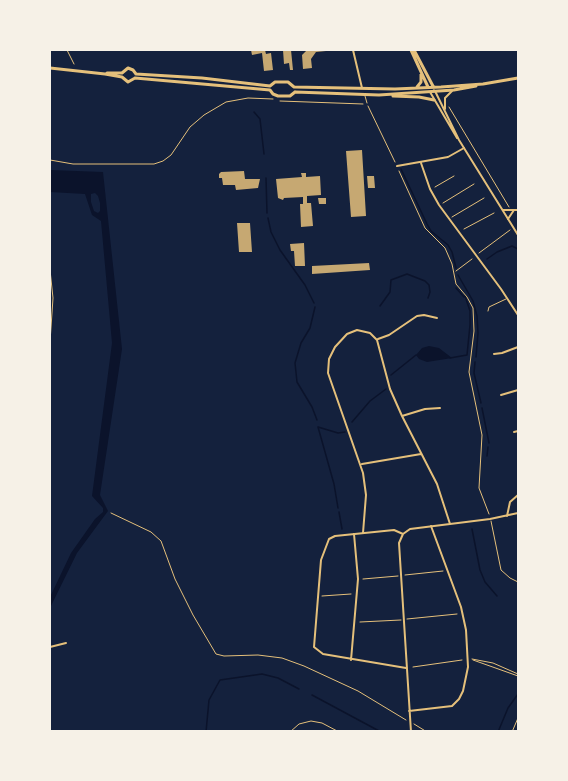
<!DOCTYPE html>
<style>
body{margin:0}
#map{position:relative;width:568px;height:781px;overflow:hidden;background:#14213d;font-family:Overpass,sans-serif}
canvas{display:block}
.frame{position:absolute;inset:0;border:51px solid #f6f1e7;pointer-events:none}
</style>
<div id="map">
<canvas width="568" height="781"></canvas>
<div class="frame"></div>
</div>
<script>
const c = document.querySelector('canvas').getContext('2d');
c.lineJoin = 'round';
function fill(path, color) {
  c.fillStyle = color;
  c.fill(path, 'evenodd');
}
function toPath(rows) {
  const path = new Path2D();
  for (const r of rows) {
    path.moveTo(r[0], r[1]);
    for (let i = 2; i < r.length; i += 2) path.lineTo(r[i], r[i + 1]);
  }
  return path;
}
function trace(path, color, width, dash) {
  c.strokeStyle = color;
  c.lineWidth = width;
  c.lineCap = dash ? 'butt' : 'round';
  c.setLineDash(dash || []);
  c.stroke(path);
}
const water = toPath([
 [50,170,103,172,122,349,100,495,108,511,77,553,50,608,50,597,71,553,95,519,103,512,103,508,92,496,112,343,101,221,92,215,85,194,50,192],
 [95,193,98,196,100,203,100,211,98,213,94,211,91,202,91,194],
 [429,346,439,348,452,358,427,362,419,359,416,355,422,348]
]);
const stream = toPath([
 [254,112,260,119,264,154],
 [401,169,427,224,431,231,448,245,452,252,456,268],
 [266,178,267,213],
 [268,218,271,232,280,250,305,285,314,303],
 [487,259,497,252,512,246,518,249],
 [458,275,473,301,477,316,478,333,476,357],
 [456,288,464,297],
 [380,306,390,292,391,280,407,274,425,281,429,285,430,292,428,298],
 [315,307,310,328,301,343,295,363,297,382,312,407,317,420],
 [450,358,467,355,470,325,470,311,465,296],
 [475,362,474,373,481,403],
 [391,375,416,355],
 [482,408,489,443],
 [352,422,370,401,386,389],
 [487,456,488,447],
 [338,508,334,484,318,427,338,433,345,432],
 [339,512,342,529],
 [472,529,480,570,485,582,497,596],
 [312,695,381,732],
 [206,732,209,700,220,680,262,674,278,678,299,689],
 [498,732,508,708,518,694]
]);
const building = toPath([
 [251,50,265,50,266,54,271,53,273,70,264,71,262,53,252,55],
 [283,50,291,50,293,70,290,70,289,63,284,64],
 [307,50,326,50,326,51,316,52,311,59,312,68,303,69,302,55],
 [362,150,366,216,351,217,346,151],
 [244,171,245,179,260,179,258,188,236,190,235,185,223,185,222,178,219,178,219,174,221,172],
 [301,173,306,173,306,177,320,176,321,195,307,196,307,203,311,203,313,226,301,227,300,204,303,204,303,197,284,198,283,200,278,198,276,179,302,177],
 [367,176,374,176,375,188,368,188],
 [318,198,326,198,326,204,319,204],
 [237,223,250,223,252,252,239,252],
 [304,243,305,266,295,266,294,251,291,251,290,244],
 [369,263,370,270,312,274,312,266]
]);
const path = toPath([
 [67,50,74,64],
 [280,101,363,104],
 [368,106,395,162],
 [449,107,509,207],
 [50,160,73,164,154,164,163,161,171,155,190,127,204,115,226,102,248,98,273,99],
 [399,171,425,228,445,248,452,264,456,284,467,297,473,308,474,331,469,372,482,435,479,488,489,514],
 [435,187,454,176],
 [443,203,474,184],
 [452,217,484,198],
 [464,229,494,213],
 [479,253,510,230],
 [50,270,53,298,50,342],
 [456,271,472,259],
 [111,513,151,532,161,541,175,579,193,615,216,654,224,656,258,655,282,658,304,666,358,691,406,720],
 [405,575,443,571],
 [363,579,398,576],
 [322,596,351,594],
 [407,619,457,614],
 [360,622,401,620],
 [472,659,493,663,518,674],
 [473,660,518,676],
 [413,667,462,660],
 [414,724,427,732],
 [290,732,299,724,311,721,322,723,339,732]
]);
const service = toPath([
 [365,96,367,103],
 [488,311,489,307,506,299],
 [491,521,501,570,510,578,518,582],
 [512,732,518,718]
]);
const minor = toPath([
 [353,50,362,88],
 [421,163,430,189,439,205,501,289,518,315],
 [397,166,448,157,464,148],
 [503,210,518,210],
 [508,219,514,210],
 [378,339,389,335,417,316,424,315,437,318],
 [494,354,502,353,518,347],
 [501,395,518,390],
 [402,416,425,409,440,408],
 [514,432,518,431],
 [362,464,421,454],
 [507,516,510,502,518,495],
 [363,533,366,495,363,473,328,373,329,359,335,347,347,334,357,330,370,333,377,340,390,389,402,416,437,484,450,524],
 [403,534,394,530,335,536,329,539,321,560,314,647,323,654,406,668],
 [403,534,399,543,411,732],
 [403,534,410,529,490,519,518,513],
 [50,647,66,643],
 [351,660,358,579,354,534],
 [409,711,452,706,459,699,463,691,468,667,466,630,461,607,431,526]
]);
const tertiary = toPath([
 [435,91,459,140,518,235],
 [430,92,457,138],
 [445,109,445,98,452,91]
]);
const secondary = toPath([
 [411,50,428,87],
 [414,50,434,88],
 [50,68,105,74,122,77,128,82,135,78],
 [107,73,121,73],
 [122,73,128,68,133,70,136,74],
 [136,74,202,78,270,86],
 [135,78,270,90],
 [270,86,275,82,288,82,294,87],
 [294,87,395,89,441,87,483,84,518,78],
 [417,87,421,82,421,74],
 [270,90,273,94,278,96,290,96,295,92],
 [295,92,379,95,454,90,476,86],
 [393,96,419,97,434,100]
]);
fill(water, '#0b132b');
trace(stream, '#0b132b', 1.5);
fill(building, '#c6a872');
trace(path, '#e5c07b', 1);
trace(service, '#e5c07b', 1);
trace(minor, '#e5c07b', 2);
trace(tertiary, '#e5c07b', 2);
trace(secondary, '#e5c07b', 3);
</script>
